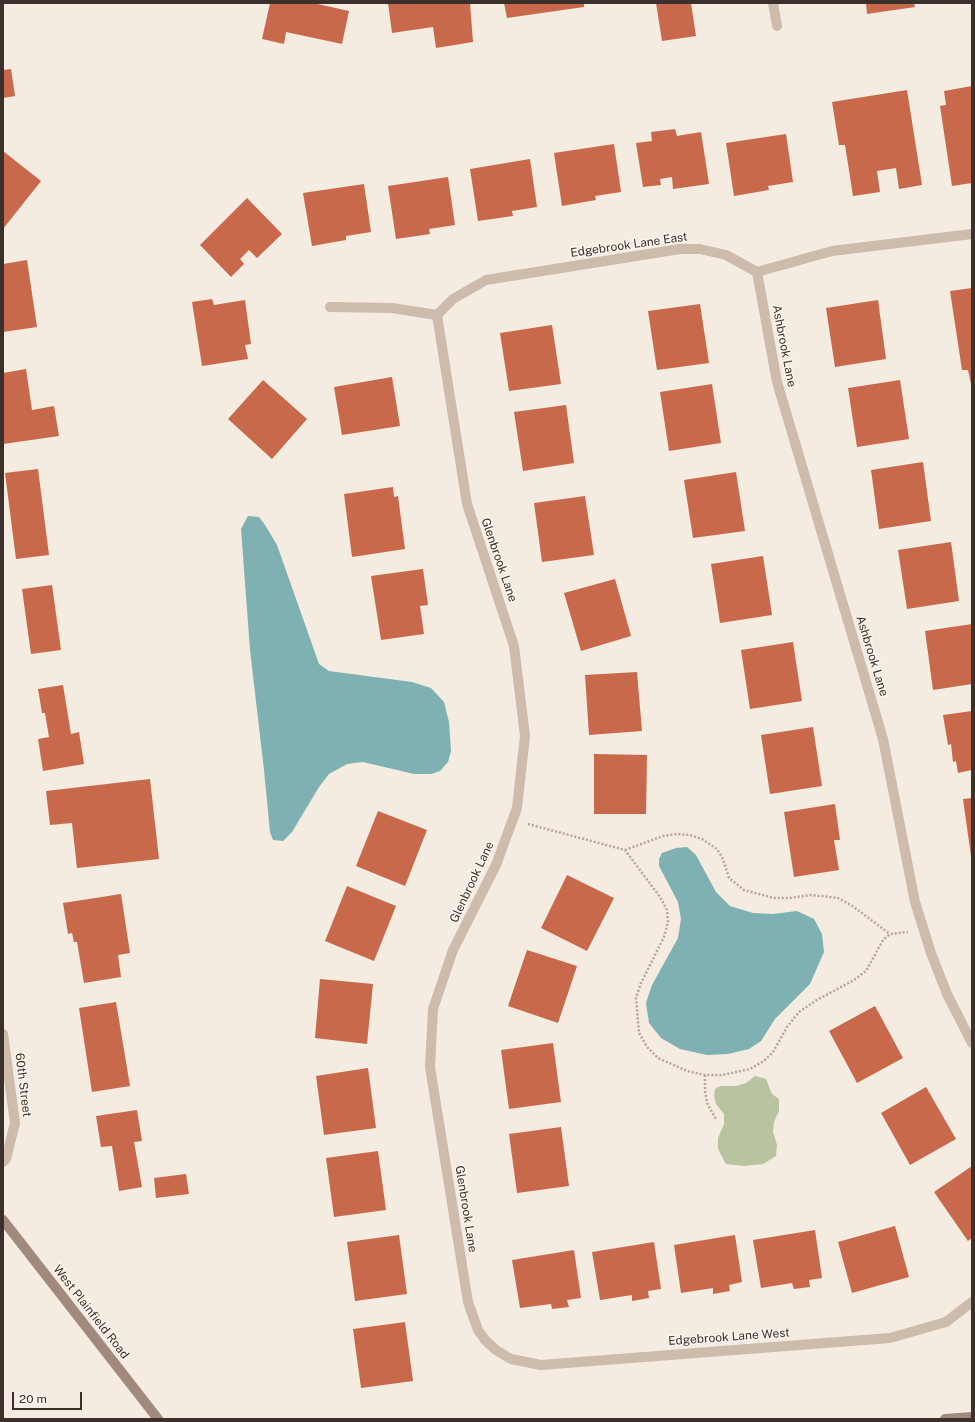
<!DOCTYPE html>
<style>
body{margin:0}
#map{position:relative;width:975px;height:1422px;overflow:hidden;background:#f4ebe1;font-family:"Public Sans",sans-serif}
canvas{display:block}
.frame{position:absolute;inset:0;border:4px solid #3b302b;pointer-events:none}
.scale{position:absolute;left:12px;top:1392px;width:70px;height:18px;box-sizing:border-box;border:2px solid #3b302b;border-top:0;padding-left:5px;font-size:12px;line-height:14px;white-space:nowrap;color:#3b302b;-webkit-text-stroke:3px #fbf5ee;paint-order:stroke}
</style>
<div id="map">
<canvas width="975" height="1422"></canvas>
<div class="frame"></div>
<div class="scale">20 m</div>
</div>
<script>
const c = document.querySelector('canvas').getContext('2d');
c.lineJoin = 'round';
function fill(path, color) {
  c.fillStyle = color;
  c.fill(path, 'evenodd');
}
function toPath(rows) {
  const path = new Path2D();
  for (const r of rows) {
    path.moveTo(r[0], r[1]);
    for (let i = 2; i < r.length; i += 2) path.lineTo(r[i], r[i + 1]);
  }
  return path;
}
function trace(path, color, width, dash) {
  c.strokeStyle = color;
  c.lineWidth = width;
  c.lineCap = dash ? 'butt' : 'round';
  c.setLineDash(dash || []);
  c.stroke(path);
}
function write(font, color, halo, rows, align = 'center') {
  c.font = font + ' "Public Sans",sans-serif';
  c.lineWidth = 3;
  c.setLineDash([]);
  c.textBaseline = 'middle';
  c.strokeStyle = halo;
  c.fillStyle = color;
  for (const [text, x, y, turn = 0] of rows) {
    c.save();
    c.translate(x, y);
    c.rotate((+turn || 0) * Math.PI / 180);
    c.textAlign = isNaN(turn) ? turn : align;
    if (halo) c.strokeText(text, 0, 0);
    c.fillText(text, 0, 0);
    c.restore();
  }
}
const green = toPath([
 [755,1076,766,1079,772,1094,779,1099,779,1111,774,1122,773,1132,777,1145,776,1156,763,1164,745,1166,726,1164,718,1149,718,1138,724,1124,724,1114,716,1104,714,1095,715,1089,720,1086,736,1086,746,1083]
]);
const water = toPath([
 [248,516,259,517,265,525,277,545,319,664,329,671,412,682,431,688,444,702,449,722,451,751,448,762,440,771,431,774,414,774,363,762,347,764,329,774,319,787,292,832,283,841,273,840,270,832,264,770,250,650,241,529],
 [687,847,696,855,716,892,730,906,753,913,773,914,797,911,814,919,822,934,824,952,810,984,775,1019,761,1041,749,1049,728,1054,707,1055,680,1049,661,1038,649,1023,646,1003,652,985,678,938,681,919,678,902,659,866,659,859,662,853,676,848]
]);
const building = toPath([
 [270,3,313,3,349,11,342,44,286,32,284,44,262,39],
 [388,3,470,3,473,42,436,48,433,27,392,33],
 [504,3,584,3,584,7,507,18],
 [656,3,691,3,696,36,662,41],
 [866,3,914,3,915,7,867,14],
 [11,69,15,96,3,98,3,70],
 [972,86,972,183,952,186,940,106,946,105,944,91],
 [907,90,922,185,899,189,896,168,877,171,880,192,853,196,845,145,839,145,832,102],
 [675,129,677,136,701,132,709,184,673,189,672,177,660,179,661,185,643,187,636,143,652,141,651,132],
 [786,134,793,182,768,186,769,190,734,196,726,143],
 [614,144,621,192,595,196,596,200,562,206,554,153],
 [3,151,41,181,3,229],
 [530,159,537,207,512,211,513,216,478,221,470,169],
 [448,177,455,225,429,229,430,234,396,239,388,186],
 [364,184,371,232,346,236,346,240,312,246,303,193],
 [247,198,282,234,257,258,249,250,240,259,244,264,231,277,200,245],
 [27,260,37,327,3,332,3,264],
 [972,288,972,384,971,384,968,370,962,370,950,291],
 [212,299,214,305,245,300,251,344,245,345,248,359,202,366,192,302],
 [878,300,886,359,835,367,826,308],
 [700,304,709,363,657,370,648,311],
 [552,325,561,384,509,391,500,333],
 [26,369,32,410,54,406,59,436,3,444,3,373],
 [392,377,400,426,342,435,334,387],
 [263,380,307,419,272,459,228,419],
 [900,380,909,439,857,447,848,388],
 [712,384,721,443,669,451,660,392],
 [566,405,574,463,523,471,514,412],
 [923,462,931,521,879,529,871,470],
 [38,469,49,555,16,559,5,473],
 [736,472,745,531,693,538,684,480],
 [393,487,394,497,398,496,405,549,352,557,344,494],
 [585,496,594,555,542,562,534,503],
 [951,542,959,601,907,609,898,550],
 [763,556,772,615,720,623,711,564],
 [423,569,428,605,420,606,424,634,381,640,371,576],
 [615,579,631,636,581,651,564,593],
 [52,585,61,650,31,654,22,589],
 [972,624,972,684,933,690,925,631],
 [793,642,802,701,750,709,741,650],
 [637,672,642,731,589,735,585,675],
 [63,685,71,734,79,732,84,764,43,771,38,739,49,737,45,713,42,713,38,689],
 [972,711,972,770,958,773,956,761,953,762,951,744,948,745,943,715],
 [813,727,822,786,770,794,761,735],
 [594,754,647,755,646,814,594,814],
 [150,779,159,859,77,868,72,823,50,825,46,791],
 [972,798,972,856,971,856,963,799],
 [835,804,840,840,834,840,839,870,794,877,784,812],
 [378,811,427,830,405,886,356,866],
 [567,875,614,898,587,951,541,928],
 [347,886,396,906,374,961,325,941],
 [121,894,130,953,118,955,121,977,84,983,77,942,74,942,72,933,68,934,63,903],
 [527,950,577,966,558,1023,508,1006],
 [320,979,373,984,367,1044,315,1038],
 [116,1002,130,1086,92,1092,79,1008],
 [875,1006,903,1058,857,1083,829,1031],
 [553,1043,561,1102,509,1109,501,1050],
 [368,1068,376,1128,324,1135,316,1076],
 [926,1087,956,1139,910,1165,881,1113],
 [137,1110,142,1141,134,1142,142,1187,119,1191,112,1146,101,1147,96,1116],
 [561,1127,569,1186,517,1193,509,1134],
 [378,1151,386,1210,334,1217,326,1158],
 [972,1166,972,1238,968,1241,934,1192],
 [186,1174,189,1194,156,1198,154,1178],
 [895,1226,909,1277,852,1293,838,1242],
 [815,1230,822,1278,809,1280,810,1287,794,1289,792,1283,761,1288,753,1240],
 [399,1235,407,1294,355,1301,347,1242],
 [735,1235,742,1282,729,1285,730,1291,713,1294,713,1288,681,1293,674,1245],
 [654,1242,661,1289,648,1291,649,1298,632,1301,632,1295,600,1300,592,1252],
 [574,1250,581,1298,567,1300,569,1307,552,1309,551,1304,520,1308,512,1260],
 [405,1322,413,1381,361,1388,353,1329]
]);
const path = toPath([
 [528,824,625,850,660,897,667,910,668,922,664,937,641,983,636,998,639,1033,647,1047,658,1058,687,1071,705,1075,722,1075,750,1069,764,1061,773,1052,787,1027,799,1012,817,1000,854,980,866,971,883,940,890,934,908,932],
 [625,850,663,836,677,834,690,835,702,839,717,849,723,859,729,878,744,890,774,898,789,898,812,895,838,898,851,905,890,934],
 [705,1075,705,1091,707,1103,716,1119]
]);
const street = toPath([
 [773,3,777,26],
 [757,272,777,382,883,739,915,902,931,953,947,994,972,1043],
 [330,307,392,308,437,315],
 [437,315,467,504,514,646,525,736,517,808,496,865,453,950,433,1009,430,1067,468,1302,478,1330,485,1340,496,1350,511,1359,541,1365,890,1338,946,1322,972,1302],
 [437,315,453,299,486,280,680,249,700,249,726,255,757,272,832,251,972,234],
 [3,1034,15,1123,6,1159,3,1162]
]);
const secondary = toPath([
 [3,1220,158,1419],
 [945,1419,972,1417]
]);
const streetNames = [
 ["Edgebrook Lane East",629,245,-8],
 ["Ashbrook Lane",784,346,79],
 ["Glenbrook Lane",499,560,71],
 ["Ashbrook Lane",872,656,73],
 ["Glenbrook Lane",472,882,-65],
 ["60th Street",23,1085,83],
 ["Glenbrook Lane",466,1209,81],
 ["West Plainfield Road",91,1312,52],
 ["Edgebrook Lane West",729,1337,-4]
];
fill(green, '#b8c4a0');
fill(water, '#7fb0b2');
fill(building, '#c8694b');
trace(path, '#b9a596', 2.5, [2, 2]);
trace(street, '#cdbbac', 10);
trace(secondary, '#a18a7d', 10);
write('12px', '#3b302b', '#fbf5ee', streetNames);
</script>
